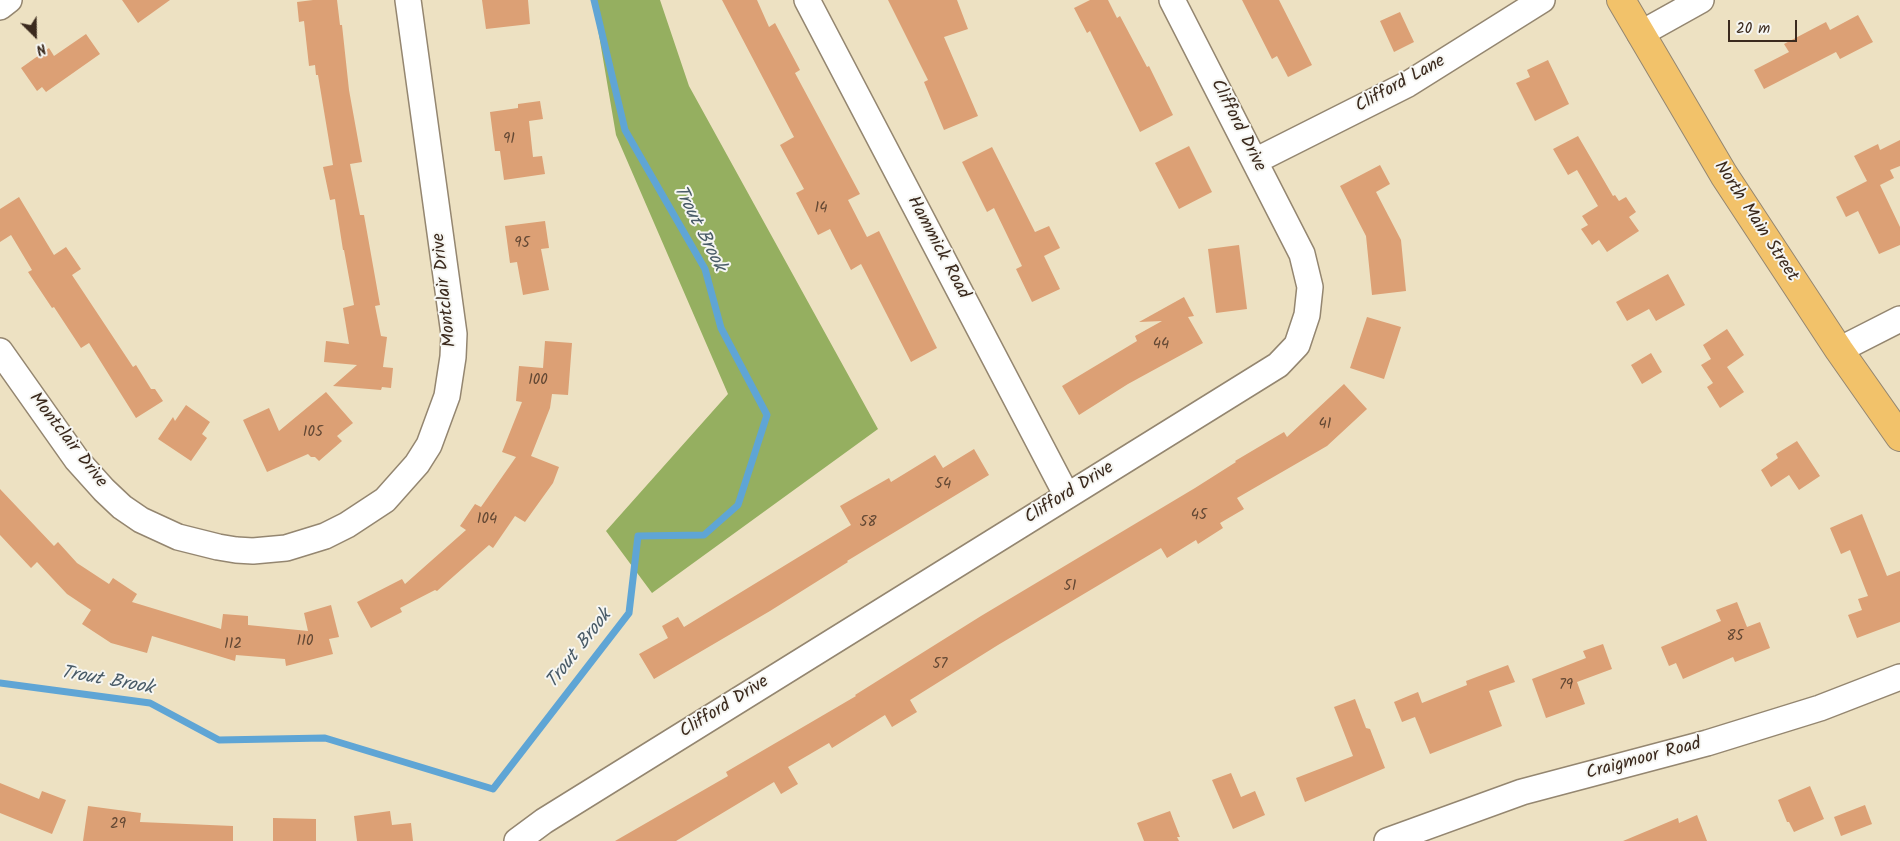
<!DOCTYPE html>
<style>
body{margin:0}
#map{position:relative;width:1900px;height:841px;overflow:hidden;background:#ede1c2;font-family:Kalam,sans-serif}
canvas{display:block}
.north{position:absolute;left:10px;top:10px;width:50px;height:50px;-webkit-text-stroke:4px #f6f6f2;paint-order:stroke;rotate:157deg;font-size:14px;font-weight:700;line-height:20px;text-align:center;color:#3b2a1e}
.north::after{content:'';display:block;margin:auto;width:18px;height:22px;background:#3b2a1e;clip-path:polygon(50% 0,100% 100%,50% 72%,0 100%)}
.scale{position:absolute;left:1728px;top:20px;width:69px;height:22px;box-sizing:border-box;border:2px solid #3b2a1e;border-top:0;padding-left:6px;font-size:15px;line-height:18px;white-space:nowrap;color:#3b2a1e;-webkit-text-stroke:4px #f6f6f2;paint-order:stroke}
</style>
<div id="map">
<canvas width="1900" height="841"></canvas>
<div class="north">N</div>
<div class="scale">20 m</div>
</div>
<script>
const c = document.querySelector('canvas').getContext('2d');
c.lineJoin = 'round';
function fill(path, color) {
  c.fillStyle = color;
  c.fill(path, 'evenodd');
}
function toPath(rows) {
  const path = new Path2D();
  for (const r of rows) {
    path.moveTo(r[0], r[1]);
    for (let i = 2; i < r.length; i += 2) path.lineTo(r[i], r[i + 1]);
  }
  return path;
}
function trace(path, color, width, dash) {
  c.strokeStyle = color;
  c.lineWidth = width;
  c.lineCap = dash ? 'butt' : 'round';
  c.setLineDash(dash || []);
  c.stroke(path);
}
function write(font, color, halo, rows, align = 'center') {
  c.font = font + ' Kalam,sans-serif';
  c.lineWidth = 4;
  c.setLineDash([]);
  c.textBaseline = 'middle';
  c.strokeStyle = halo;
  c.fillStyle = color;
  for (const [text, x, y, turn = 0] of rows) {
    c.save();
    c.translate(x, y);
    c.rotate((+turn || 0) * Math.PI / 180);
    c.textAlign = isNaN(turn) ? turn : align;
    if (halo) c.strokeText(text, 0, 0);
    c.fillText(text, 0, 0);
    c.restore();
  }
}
const forest = toPath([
 [593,0,660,0,689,86,878,429,652,593,606,531,728,394,616,135]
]);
const stream = toPath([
 [0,683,150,703,219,740,325,738,493,789,629,613,638,536,704,535,738,505,767,415,721,328,705,269,625,130,594,0]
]);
const building = toPath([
 [122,0,170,0,138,23],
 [313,0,337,0,340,25,342,25,349,90,362,162,350,164,360,215,364,215,380,305,375,306,381,336,387,337,383,367,393,368,391,388,382,387,381,390,333,386,357,365,324,362,326,341,349,344,343,308,354,305,344,250,343,250,335,199,330,200,323,167,333,165,318,75,316,75,315,65,309,66,304,21,299,22,297,2],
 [482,0,528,0,530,24,486,29],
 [722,0,757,0,769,27,775,23,800,70,795,73,860,194,848,200,867,237,879,231,937,348,911,362,861,264,851,270,830,229,818,235,796,193,804,189,780,145,794,137],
 [888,0,957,0,968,29,944,37,978,116,944,130,924,82,928,80],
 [1090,0,1108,0,1117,18,1120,16,1147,67,1149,66,1173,115,1140,132,1090,31,1087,33,1074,8],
 [1242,0,1279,0,1312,65,1288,77,1277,56,1272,59],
 [1400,12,1414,42,1394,52,1380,21],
 [1858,15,1873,42,1840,59,1836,52,1764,89,1754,70,1789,52,1784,44,1826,22,1830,30],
 [86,34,100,54,46,92,42,87,37,91,21,68,49,48,54,56],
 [1548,60,1569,104,1535,121,1516,83,1530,77,1527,70],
 [540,101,543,119,529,121,533,157,542,156,545,174,504,180,500,151,495,151,490,112,518,108,518,104],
 [1578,136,1613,196,1615,195,1619,201,1626,197,1636,212,1629,217,1639,231,1607,252,1599,240,1592,245,1581,229,1588,225,1582,216,1598,206,1577,170,1568,175,1553,149],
 [1900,140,1900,166,1890,170,1894,178,1880,185,1900,227,1900,245,1879,254,1858,211,1846,217,1836,197,1867,181,1854,156,1878,144,1880,150],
 [1189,146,1212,192,1179,209,1155,163],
 [992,147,1035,232,1049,226,1060,248,1044,256,1060,289,1032,302,1016,269,1022,266,994,208,987,212,962,162],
 [1380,165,1390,184,1376,192,1401,240,1406,291,1372,295,1366,236,1340,186],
 [19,197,54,255,66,247,81,269,72,275,133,367,136,365,151,389,155,389,163,401,136,418,89,343,81,348,54,307,52,308,28,272,32,270,11,235,0,242,0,209],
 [545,221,549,248,541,249,549,290,523,295,517,262,510,263,505,226],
 [1239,245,1247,309,1216,313,1208,249],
 [1668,274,1685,305,1656,321,1649,309,1627,321,1616,302],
 [1184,297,1194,316,1188,317,1203,343,1128,384,1079,415,1062,386,1137,341,1135,336,1162,321,1139,322],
 [1367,317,1401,327,1384,379,1350,368],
 [1727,329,1744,355,1727,367,1744,392,1720,408,1707,387,1713,383,1701,365,1711,359,1703,345],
 [545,341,572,343,568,395,552,394,550,408,531,456,559,467,553,483,525,522,515,516,493,548,489,545,437,591,435,590,400,608,402,612,371,628,357,602,402,579,405,584,466,530,460,526,475,504,481,507,516,457,502,452,522,402,516,401,519,366,543,368],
 [1651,353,1662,372,1642,384,1631,365],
 [1344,384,1367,409,1327,446,1237,498,1244,509,1220,523,1223,528,1198,544,1196,540,1167,558,1161,548,998,645,910,700,917,712,892,727,885,715,832,748,829,743,788,767,798,784,781,794,774,782,676,841,615,841,728,776,726,772,856,696,855,695,981,616,1195,488,1236,462,1235,461,1284,432,1287,437],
 [326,392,353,423,337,436,342,441,319,461,315,457,311,457,308,454,267,472,243,420,269,408,279,431],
 [186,405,210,422,202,434,207,438,191,461,158,439,173,417,175,421],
 [1797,441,1820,476,1799,490,1789,475,1771,487,1761,470,1778,458,1776,454],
 [974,449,989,475,847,561,848,562,770,611,654,679,639,654,668,638,662,626,678,617,684,627,851,525,840,506,889,478,891,482,935,455,943,468],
 [0,489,54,546,58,542,77,563,109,584,113,578,137,594,132,602,221,629,223,614,248,616,248,625,308,631,304,613,331,605,339,637,329,639,333,654,286,666,285,659,236,655,235,661,152,636,147,653,111,643,82,624,91,610,67,594,37,562,31,568,0,535],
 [1862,514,1887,576,1900,571,1900,622,1857,638,1848,615,1862,610,1858,599,1868,596,1850,550,1841,554,1830,528],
 [1737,602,1747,627,1760,622,1770,648,1735,662,1733,657,1683,679,1676,663,1669,666,1661,647,1721,621,1716,610],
 [1603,644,1612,669,1577,682,1585,704,1546,718,1532,679,1586,658,1583,651],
 [1508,665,1515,682,1489,691,1502,726,1430,754,1415,717,1402,722,1394,702,1418,692,1422,703,1467,685,1466,681],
 [1355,699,1366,728,1370,729,1385,768,1305,802,1296,778,1353,756,1334,707],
 [1231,773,1241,797,1255,791,1265,815,1233,829,1212,780],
 [0,783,39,799,42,791,66,800,52,834,0,813],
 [1810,786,1824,819,1794,832,1789,822,1787,822,1778,800],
 [1865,805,1872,824,1841,836,1834,817],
 [88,806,141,813,140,822,233,826,233,841,83,841],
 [390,811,392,825,411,823,413,841,357,841,354,816],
 [1170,811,1180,837,1177,837,1179,841,1144,841,1137,823],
 [1697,815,1707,841,1623,841,1678,818,1679,823],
 [273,818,316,819,316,841,273,841]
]);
const minor = toPath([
 [807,0,1067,496],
 [0,7,9,0],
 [1640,34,1701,0],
 [1255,161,1408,84,1542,0],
 [1839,350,1900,319],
 [0,351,77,460,104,490,122,507,141,520,178,537,218,547,236,550,253,551,286,548,325,536,347,525,385,500,417,464,429,445,447,396,453,357,454,334,408,0],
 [517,841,544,821,1278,365,1297,345,1307,315,1310,287,1302,254,1172,0],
 [1387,841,1522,792,1707,743,1820,708,1900,677]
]);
const major = toPath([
 [1621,0,1724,175,1839,350,1900,437]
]);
const numberNames = [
 ["91",509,140],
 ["14",821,209],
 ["95",522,244],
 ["44",1161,345],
 ["100",538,381],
 ["41",1325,425],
 ["105",313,433],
 ["54",943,485],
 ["45",1199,516],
 ["104",487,520],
 ["58",868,523],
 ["51",1070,587],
 ["85",1735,637],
 ["110",305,642],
 ["112",233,645],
 ["57",940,665],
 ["79",1566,686],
 ["29",118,825]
];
const streetNames = [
 ["Clifford Lane",1401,85,-29],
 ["Clifford Drive",1237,126,63],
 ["North Main Street",1755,222,57],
 ["Hammick Road",937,248,62],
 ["Montclair Drive",446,290,-96],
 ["Montclair Drive",67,441,52],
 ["Clifford Drive",1070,494,-32],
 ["Clifford Drive",725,708,-32],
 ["Craigmoor Road",1644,760,-15]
];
const waterNames = [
 ["Trout Brook",698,229,63],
 ["Trout Brook",580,650,-52],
 ["Trout Brook",107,682,10]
];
fill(forest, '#95af60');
trace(stream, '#5fa5d5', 7);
fill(building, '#dca075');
trace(minor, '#948670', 28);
trace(major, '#948670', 30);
trace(minor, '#fff', 25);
trace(major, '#f2c26a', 28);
write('15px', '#634834', null, numberNames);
write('18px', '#3b2a1e', '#f6f6f2', streetNames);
write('italic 19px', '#495b67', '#f6f6f2', waterNames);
</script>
